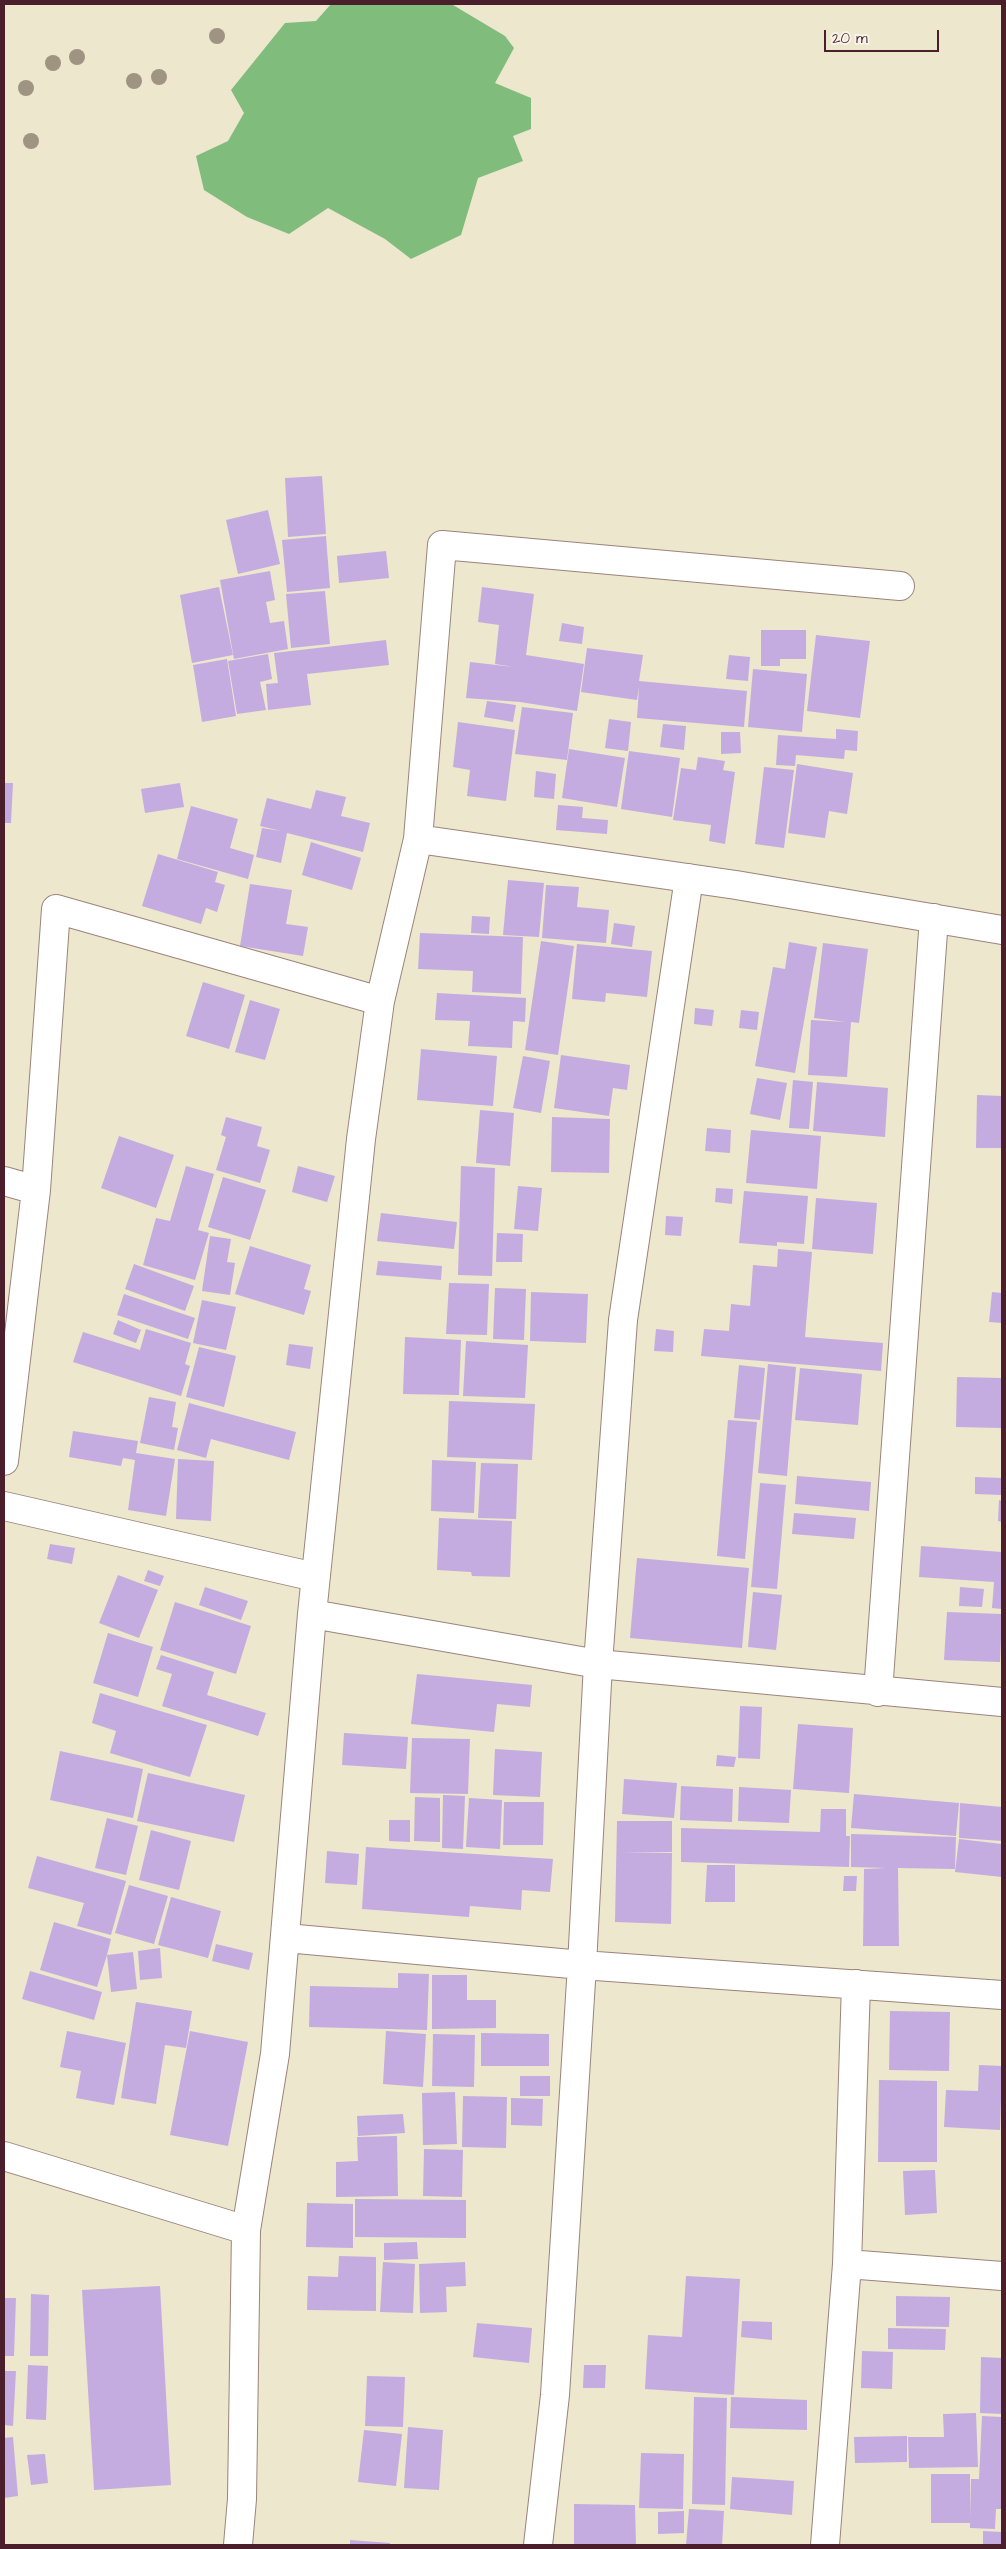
<!DOCTYPE html>
<style>
body{margin:0}
#map{position:relative;width:1006px;height:2549px;overflow:hidden;background:#ede7cd;font-family:"Architects Daughter",sans-serif}
canvas{display:block}
.frame{position:absolute;inset:0;border:5px solid #4a1f2b;pointer-events:none}
.scale{position:absolute;left:824px;top:30px;width:115px;height:22px;box-sizing:border-box;border:2px solid #4a1f2b;border-top:0;padding-left:6px;font-size:15px;line-height:18px;white-space:nowrap;color:#4a1f2b;-webkit-text-stroke:4px #f7f3e8;paint-order:stroke}
</style>
<div id="map">
<canvas width="1006" height="2549"></canvas>
<div class="frame"></div>
<div class="scale">20 m</div>
</div>
<script>
const c = document.querySelector('canvas').getContext('2d');
c.lineJoin = 'round';
function fill(path, color) {
  c.fillStyle = color;
  c.fill(path, 'evenodd');
}
function toPath(rows) {
  const path = new Path2D();
  for (const r of rows) {
    path.moveTo(r[0], r[1]);
    for (let i = 2; i < r.length; i += 2) path.lineTo(r[i], r[i + 1]);
  }
  return path;
}
function trace(path, color, width, dash) {
  c.strokeStyle = color;
  c.lineWidth = width;
  c.lineCap = dash ? 'butt' : 'round';
  c.setLineDash(dash || []);
  c.stroke(path);
}
const forest = toPath([
 [331,4,453,5,505,36,514,48,495,83,531,98,531,129,513,136,523,161,478,178,461,235,411,259,385,239,328,208,289,234,247,217,204,190,196,156,228,141,244,113,231,90,285,23,316,21]
]);
const building = toPath([
 [322,476,326,534,288,537,285,478],
 [268,510,280,564,238,574,226,520],
 [326,536,330,588,287,592,282,540],
 [386,551,389,578,339,583,337,556],
 [270,571,275,600,266,602,270,623,284,621,288,649,234,659,220,580],
 [219,587,233,655,192,663,180,595],
 [482,587,534,594,526,655,584,664,577,711,520,702,466,698,470,662,514,667,495,664,499,625,478,622],
 [325,591,330,644,291,648,286,594],
 [562,623,584,627,582,644,559,641],
 [761,630,806,630,806,659,780,659,780,666,761,666],
 [816,635,870,641,860,718,807,711],
 [386,640,389,665,307,674,311,705,268,710,266,684,278,683,274,653],
 [587,648,643,655,639,681,747,691,744,727,637,718,639,687,637,700,581,692],
 [268,654,272,679,260,682,266,710,237,714,228,661],
 [729,655,750,657,748,681,726,679],
 [227,659,236,716,202,722,193,665],
 [753,669,807,674,802,732,748,727],
 [487,701,516,705,513,722,484,717],
 [522,707,573,713,567,760,515,754],
 [609,719,631,722,628,751,605,748],
 [458,722,515,730,506,801,467,796,470,770,453,767],
 [663,724,686,726,684,750,660,747],
 [836,729,858,731,857,751,845,750,844,759,796,755,795,766,776,765,778,735,836,739],
 [721,732,740,732,741,753,721,754],
 [569,749,625,758,617,807,562,798],
 [629,751,680,758,672,817,621,809],
 [698,757,725,761,723,770,735,772,725,844,709,841,711,825,673,820,681,768,696,770],
 [797,764,853,773,847,814,829,811,825,838,788,833],
 [764,767,794,770,784,848,755,844],
 [536,771,556,774,554,799,534,797],
 [4,783,13,783,11,823,4,823],
 [180,783,184,807,145,813,141,789],
 [316,790,346,797,341,816,370,823,363,852,287,833,281,863,256,857,262,828,281,831,260,826,267,798,311,809],
 [558,805,583,807,582,818,608,820,607,834,556,830],
 [191,806,238,819,230,848,254,855,248,879,177,859],
 [311,842,361,858,352,890,302,875],
 [158,854,218,872,215,882,225,885,217,912,206,908,201,924,142,906],
 [508,880,544,883,539,937,503,935],
 [250,884,292,890,286,924,308,927,303,956,240,946],
 [546,885,579,887,577,907,609,910,606,943,542,938],
 [472,916,490,917,489,934,471,933],
 [614,923,635,926,632,947,611,944],
 [420,933,523,937,521,994,472,992,473,971,418,969],
 [541,941,574,946,558,1055,525,1050],
 [789,942,817,947,795,1073,755,1066,773,967,785,969],
 [823,943,868,949,859,1023,851,1022,847,1077,808,1075,811,1020,846,1022,814,1018],
 [577,944,652,951,647,997,606,993,605,1002,572,999],
 [203,982,245,995,229,1049,186,1036],
 [437,993,526,998,525,1022,513,1021,512,1048,468,1046,470,1021,435,1020],
 [250,1000,280,1009,265,1060,235,1052],
 [695,1008,714,1010,712,1026,694,1024],
 [741,1010,759,1012,757,1030,739,1028],
 [421,1049,497,1056,493,1106,417,1100],
 [561,1055,630,1065,627,1090,613,1088,609,1116,554,1108],
 [523,1056,550,1061,541,1113,513,1108],
 [757,1078,787,1083,780,1120,750,1114],
 [793,1080,813,1082,809,1129,789,1128],
 [817,1082,888,1088,885,1137,813,1131],
 [977,1095,1002,1096,1002,1148,976,1148],
 [480,1110,514,1113,510,1166,476,1163],
 [226,1117,262,1127,257,1146,270,1150,260,1183,216,1170,226,1137,221,1135],
 [552,1117,610,1119,609,1173,551,1172],
 [707,1128,731,1130,730,1153,705,1151],
 [751,1130,821,1136,817,1189,746,1183],
 [119,1136,174,1155,156,1208,101,1188],
 [186,1166,214,1174,198,1230,209,1233,195,1280,143,1265,156,1218,170,1221],
 [298,1166,335,1176,327,1202,292,1192],
 [461,1166,495,1168,492,1276,458,1275],
 [223,1177,266,1190,250,1240,208,1227],
 [518,1186,542,1188,538,1231,514,1229],
 [716,1188,733,1189,732,1204,715,1202],
 [744,1191,808,1196,804,1244,777,1242,777,1246,739,1243],
 [816,1198,877,1203,873,1254,812,1249],
 [381,1213,457,1222,454,1249,377,1241],
 [666,1216,683,1217,681,1236,665,1235],
 [497,1233,523,1234,522,1262,496,1262],
 [210,1236,231,1239,227,1262,235,1263,230,1295,202,1291],
 [250,1246,311,1265,304,1289,311,1291,304,1315,235,1294],
 [778,1249,812,1252,805,1337,883,1343,881,1371,701,1356,704,1329,729,1331,731,1304,750,1306,753,1265,777,1267],
 [378,1261,442,1266,441,1280,376,1275],
 [134,1264,194,1286,185,1311,125,1289],
 [449,1283,489,1284,487,1335,446,1334],
 [495,1288,526,1289,524,1340,493,1339],
 [531,1292,588,1294,586,1343,530,1341],
 [992,1292,1002,1293,1002,1323,989,1322],
 [124,1294,195,1318,188,1339,117,1315],
 [202,1300,236,1307,226,1350,193,1343],
 [118,1320,141,1330,136,1343,113,1334],
 [146,1329,191,1343,185,1364,190,1366,181,1396,73,1362,83,1332,140,1350],
 [656,1329,674,1331,673,1352,654,1351],
 [405,1337,461,1340,459,1395,403,1394],
 [466,1341,528,1345,525,1398,463,1396],
 [289,1344,313,1347,310,1369,286,1365],
 [199,1347,236,1356,224,1407,186,1397],
 [768,1364,796,1367,787,1476,758,1473],
 [739,1365,765,1368,760,1420,734,1418],
 [800,1368,862,1374,858,1425,795,1420],
 [957,1377,1002,1378,1002,1428,956,1427],
 [149,1397,176,1402,172,1427,178,1428,174,1450,140,1443],
 [449,1401,535,1404,532,1460,447,1457],
 [189,1403,296,1432,289,1460,211,1439,206,1458,177,1450],
 [728,1420,757,1422,745,1559,717,1556],
 [73,1431,138,1441,136,1453,175,1459,166,1516,128,1510,135,1460,123,1458,121,1466,69,1457],
 [178,1459,214,1461,211,1521,176,1519],
 [432,1460,476,1462,474,1513,431,1511],
 [481,1463,518,1464,516,1519,478,1518],
 [797,1476,871,1482,869,1511,795,1504],
 [975,1477,1002,1478,1002,1495,975,1494],
 [760,1483,786,1485,777,1589,751,1587],
 [999,1500,1002,1501,1002,1522,998,1521],
 [794,1513,856,1518,854,1539,792,1534],
 [439,1518,512,1521,510,1577,472,1576,471,1572,437,1570],
 [50,1544,75,1548,72,1564,47,1559],
 [921,1546,1002,1552,1002,1609,992,1608,994,1582,919,1577],
 [637,1558,749,1568,742,1648,630,1638],
 [148,1570,164,1576,160,1586,144,1581],
 [118,1575,158,1590,139,1638,99,1623],
 [205,1587,248,1601,241,1620,199,1605],
 [960,1587,984,1589,982,1607,959,1606],
 [753,1592,782,1595,776,1650,748,1647],
 [175,1602,251,1626,236,1674,160,1650],
 [947,1612,1002,1614,1000,1662,944,1660],
 [108,1633,153,1647,138,1697,93,1683],
 [161,1655,214,1672,207,1695,266,1713,258,1736,162,1706,172,1674,156,1669],
 [417,1674,532,1685,530,1707,497,1704,494,1732,411,1724],
 [100,1693,207,1725,190,1777,110,1753,116,1731,92,1723],
 [740,1706,762,1707,760,1759,738,1758],
 [798,1724,853,1728,849,1793,793,1789],
 [344,1733,408,1737,406,1769,342,1765],
 [412,1738,470,1739,468,1794,410,1793],
 [495,1749,542,1752,540,1797,493,1795],
 [60,1751,143,1769,133,1818,50,1800],
 [717,1755,736,1757,734,1767,716,1766],
 [148,1773,245,1795,234,1842,137,1821],
 [624,1779,677,1783,674,1818,622,1814],
 [681,1786,733,1789,732,1822,680,1820],
 [739,1787,791,1790,789,1823,738,1821],
 [854,1794,959,1803,956,1836,851,1828],
 [443,1795,465,1796,463,1849,442,1848],
 [415,1797,440,1798,440,1842,414,1841],
 [469,1798,502,1800,500,1849,466,1847],
 [504,1802,544,1802,543,1845,503,1845],
 [960,1803,1002,1807,1002,1841,959,1838],
 [821,1809,846,1809,846,1836,850,1836,849,1867,681,1862,681,1828,820,1832],
 [107,1818,138,1826,126,1875,95,1868],
 [389,1820,410,1820,410,1842,389,1841],
 [617,1821,672,1821,672,1852,621,1852,672,1853,671,1924,615,1922],
 [151,1830,191,1841,179,1890,139,1880],
 [851,1834,956,1837,955,1869,898,1868,899,1946,863,1946,864,1869,886,1868,851,1867],
 [959,1839,1002,1844,1002,1877,955,1872],
 [366,1847,553,1859,550,1892,522,1890,521,1910,470,1906,469,1917,362,1909],
 [327,1851,359,1854,357,1885,325,1883],
 [37,1856,126,1881,111,1935,77,1926,84,1903,28,1888],
 [707,1865,735,1865,735,1902,705,1902],
 [844,1876,857,1876,856,1891,843,1891],
 [129,1885,168,1896,154,1944,115,1933],
 [171,1897,221,1911,208,1958,158,1945],
 [54,1922,111,1939,107,1955,133,1952,137,1989,111,1992,107,1955,97,1987,40,1970],
 [216,1944,253,1953,249,1970,212,1961],
 [160,1948,162,1978,140,1980,138,1951],
 [30,1971,102,1992,94,2020,22,1999],
 [398,1973,429,1974,427,2030,309,2027,310,1986,398,1988],
 [432,1975,467,1975,467,2000,496,2000,496,2028,432,2029],
 [136,2002,192,2011,186,2048,165,2045,156,2104,121,2098],
 [890,2011,950,2012,949,2071,889,2070],
 [67,2031,126,2043,114,2105,76,2098,81,2071,60,2067],
 [190,2031,248,2042,228,2146,170,2135],
 [386,2031,426,2034,423,2087,383,2084],
 [481,2033,549,2034,549,2066,481,2066],
 [433,2034,475,2035,474,2087,432,2086],
 [979,2065,1002,2066,1000,2130,944,2127,946,2090,978,2091],
 [520,2076,550,2076,550,2096,520,2096],
 [879,2080,937,2081,937,2162,878,2162],
 [455,2092,457,2144,423,2145,422,2093],
 [463,2096,507,2097,506,2148,462,2147],
 [511,2098,543,2099,542,2126,511,2125],
 [403,2114,405,2133,358,2136,357,2116],
 [397,2136,398,2196,336,2197,336,2162,358,2161,357,2137],
 [424,2149,463,2150,462,2197,423,2196],
 [935,2170,937,2213,905,2215,903,2171],
 [355,2199,466,2200,466,2238,355,2237],
 [307,2203,353,2204,353,2248,306,2247],
 [417,2242,418,2259,384,2260,384,2243],
 [339,2256,376,2257,376,2311,307,2310,308,2276,338,2277],
 [383,2262,415,2264,413,2313,380,2312],
 [465,2262,466,2286,446,2287,447,2312,420,2313,419,2264],
 [686,2276,740,2279,734,2395,645,2389,648,2335,682,2337],
 [160,2286,171,2485,94,2490,82,2290],
 [31,2294,49,2295,48,2356,30,2356],
 [896,2296,950,2297,949,2327,896,2326],
 [4,2298,16,2298,14,2356,4,2356],
 [742,2321,772,2322,772,2340,741,2337],
 [477,2323,532,2328,529,2363,473,2357],
 [888,2328,946,2329,945,2350,888,2349],
 [862,2351,893,2352,892,2389,861,2388],
 [981,2357,1002,2358,1002,2414,980,2413],
 [28,2365,48,2366,46,2420,26,2419],
 [584,2365,606,2365,605,2388,583,2388],
 [4,2371,16,2371,13,2426,4,2425],
 [367,2376,405,2377,403,2427,365,2426],
 [694,2397,727,2398,725,2505,692,2504],
 [731,2397,807,2400,807,2430,730,2428],
 [976,2413,978,2467,909,2468,908,2437,944,2437,943,2414],
 [982,2416,1002,2417,1002,2509,996,2509,995,2529,970,2528,970,2523,931,2523,931,2474,970,2474,970,2518,971,2479,979,2479],
 [408,2427,443,2430,439,2490,404,2488],
 [364,2430,402,2434,396,2486,358,2482],
 [907,2436,907,2462,855,2463,854,2437],
 [13,2437,18,2496,4,2498,4,2438],
 [641,2453,684,2454,683,2509,639,2508],
 [45,2454,48,2483,31,2485,27,2455],
 [732,2477,794,2481,792,2515,730,2509],
 [574,2504,635,2505,636,2545,574,2545],
 [689,2509,724,2511,722,2545,686,2545],
 [684,2511,684,2533,658,2534,658,2512],
 [983,2531,1002,2532,1002,2545,983,2545],
 [350,2540,390,2543,390,2545,350,2545]
]);
const minor = toPath([
 [418,839,442,545,900,586],
 [380,1001,361,1139,312,1614,598,1664,1002,1702],
 [4,1181,36,1190,56,909,380,1001,418,839,736,885,1002,930],
 [4,1461,36,1190],
 [4,1506,315,1577],
 [878,1692,934,918],
 [286,1938,582,1965,1002,1995],
 [4,2156,246,2230],
 [847,2264,1002,2276],
 [238,2545,242,2499,246,2230,275,2054,312,1614],
 [538,2545,555,2395,582,1965,598,1664,623,1320,689,878],
 [825,2545,847,2264,856,1984]
]);
const trees = [
 [217,36],
 [77,57],
 [53,63],
 [159,77],
 [134,81],
 [26,88],
 [31,141]
];
fill(forest, '#80bc7b');
fill(building, '#c4ace0');
trace(minor, '#9c837c', 30);
trace(minor, '#fff', 28);
c.fillStyle = '#9f9382';
for (const [x, y] of trees) {
  c.beginPath();
  c.arc(x, y, 8, 0, 2 * Math.PI);
  c.fill();
}
</script>
